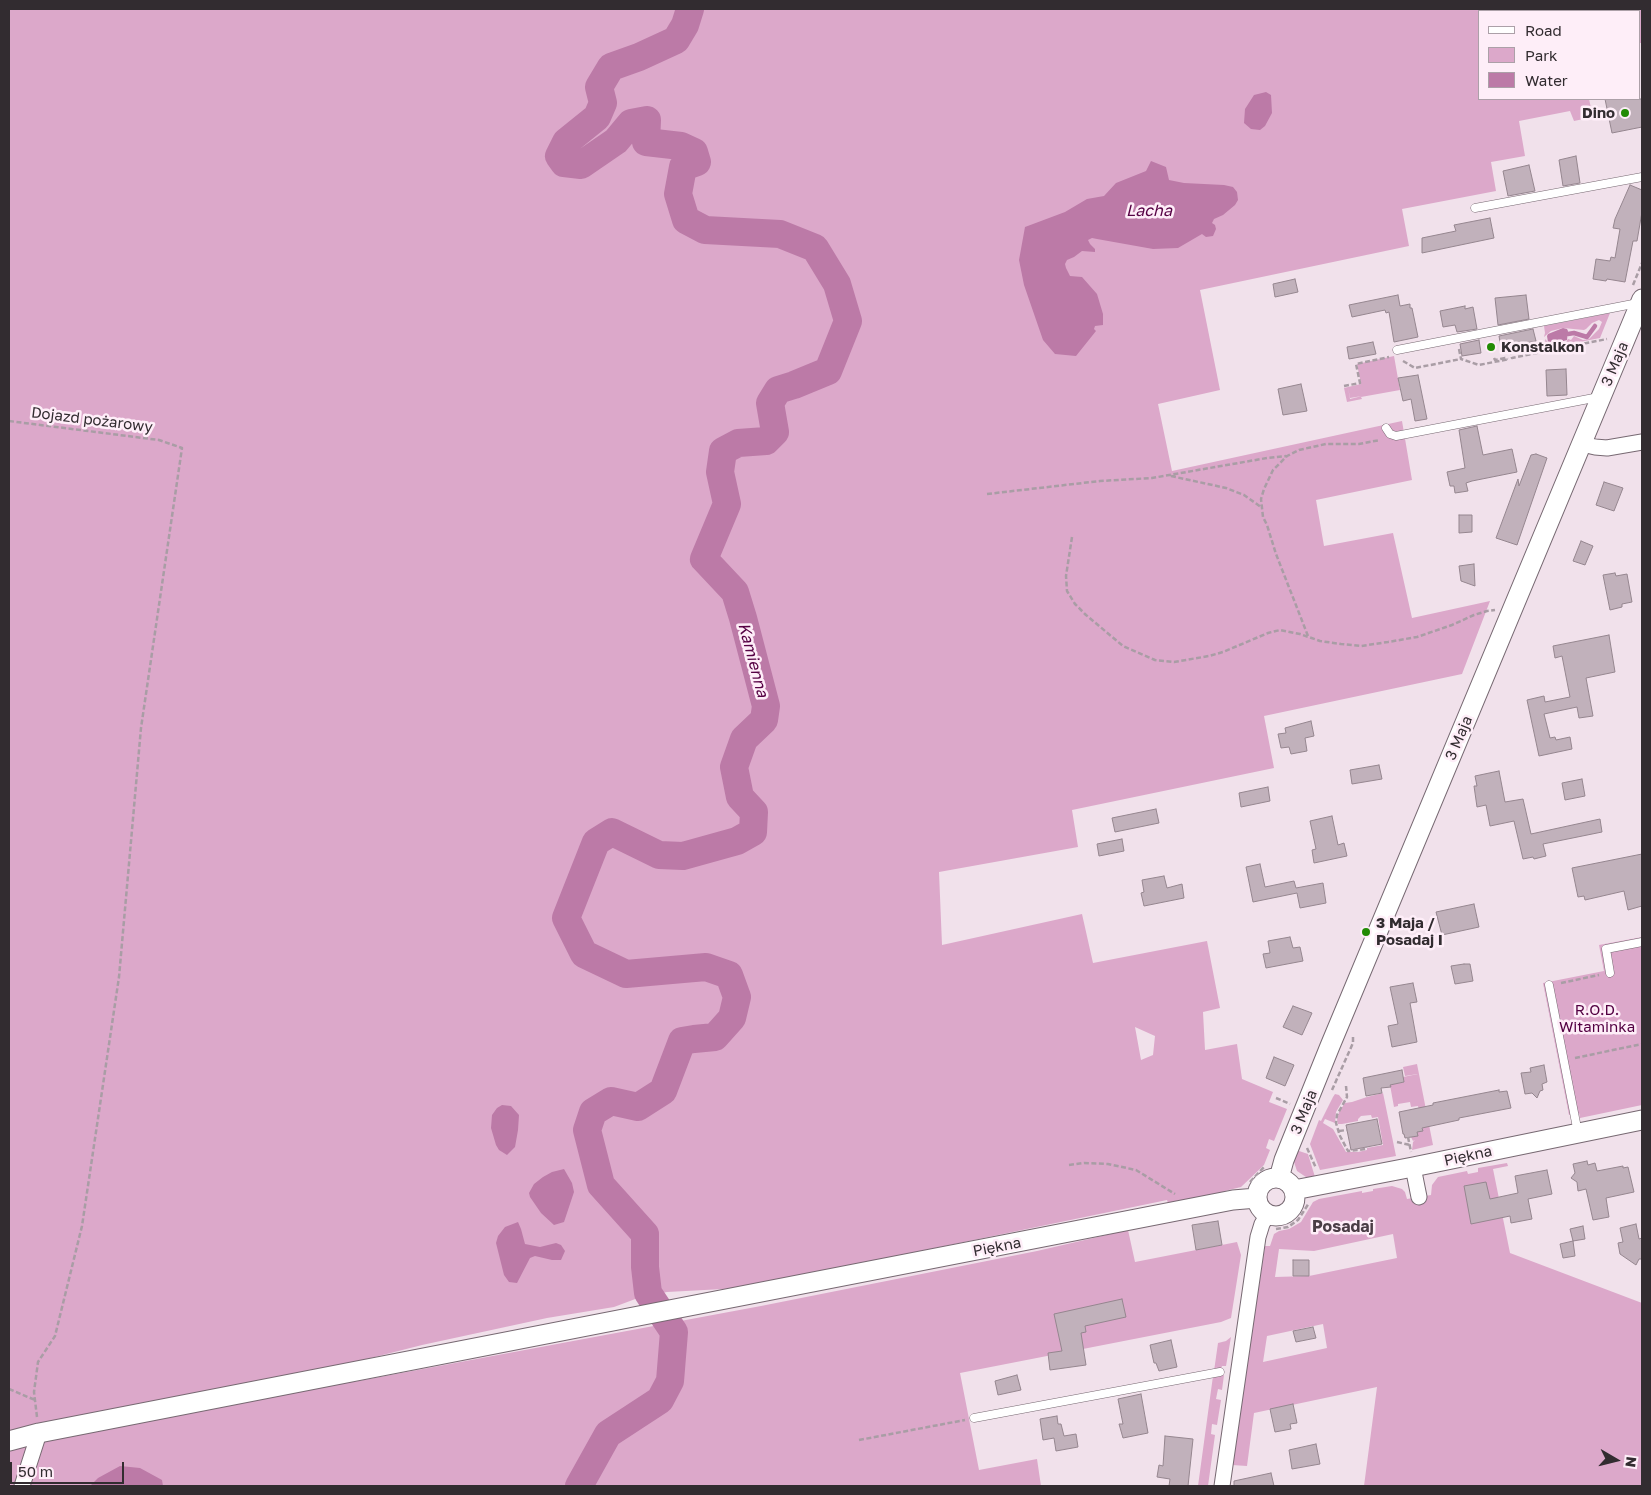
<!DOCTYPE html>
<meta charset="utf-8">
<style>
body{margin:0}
#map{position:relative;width:1651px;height:1495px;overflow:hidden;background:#f1e1eb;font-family:"Golos Text",sans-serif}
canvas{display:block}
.frame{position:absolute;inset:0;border:10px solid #322c30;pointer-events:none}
.legend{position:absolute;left:1478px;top:10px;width:162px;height:90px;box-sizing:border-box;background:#feeef8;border:1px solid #aca0a8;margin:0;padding:6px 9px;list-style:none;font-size:15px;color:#322c30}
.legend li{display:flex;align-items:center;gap:10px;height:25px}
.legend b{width:25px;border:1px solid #aca0a8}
.north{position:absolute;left:1591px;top:1435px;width:50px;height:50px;-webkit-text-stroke:4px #feeef8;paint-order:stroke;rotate:98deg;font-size:14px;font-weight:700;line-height:20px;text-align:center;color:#322c30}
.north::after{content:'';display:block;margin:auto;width:18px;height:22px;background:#322c30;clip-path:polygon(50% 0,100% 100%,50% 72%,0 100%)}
.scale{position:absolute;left:10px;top:1462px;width:114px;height:22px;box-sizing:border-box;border:2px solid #322c30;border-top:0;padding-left:6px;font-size:15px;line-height:18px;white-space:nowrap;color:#322c30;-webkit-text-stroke:4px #feeef8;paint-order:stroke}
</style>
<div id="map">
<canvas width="1651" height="1495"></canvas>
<div class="frame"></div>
<ul class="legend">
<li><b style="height:6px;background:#fff"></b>Road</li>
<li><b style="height:14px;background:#dca8ca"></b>Park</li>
<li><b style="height:14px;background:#bc7aa7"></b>Water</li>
</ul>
<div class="north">N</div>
<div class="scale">50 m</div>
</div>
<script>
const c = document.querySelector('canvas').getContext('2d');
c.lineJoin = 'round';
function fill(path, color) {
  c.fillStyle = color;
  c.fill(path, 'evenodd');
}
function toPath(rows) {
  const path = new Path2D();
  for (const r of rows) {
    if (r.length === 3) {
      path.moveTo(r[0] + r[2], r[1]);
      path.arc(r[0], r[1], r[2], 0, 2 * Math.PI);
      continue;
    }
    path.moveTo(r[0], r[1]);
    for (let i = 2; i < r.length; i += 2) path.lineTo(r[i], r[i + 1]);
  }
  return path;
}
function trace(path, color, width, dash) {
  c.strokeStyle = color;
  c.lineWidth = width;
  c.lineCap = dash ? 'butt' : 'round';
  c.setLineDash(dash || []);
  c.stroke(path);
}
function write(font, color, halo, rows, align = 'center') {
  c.font = font + ' "Golos Text",sans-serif';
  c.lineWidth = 5;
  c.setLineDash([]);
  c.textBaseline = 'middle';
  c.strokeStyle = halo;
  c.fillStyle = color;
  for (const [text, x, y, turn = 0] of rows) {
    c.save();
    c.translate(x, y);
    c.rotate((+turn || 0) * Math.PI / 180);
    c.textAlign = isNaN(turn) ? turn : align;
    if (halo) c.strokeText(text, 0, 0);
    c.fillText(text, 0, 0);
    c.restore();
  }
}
const green = toPath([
 [9,9,1642,9,1642,43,1640,43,1640,11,1480,11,1480,99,1589,99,1593,117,1574,121,1570,111,1519,121,1525,156,1491,162,1496,191,1402,209,1409,246,1200,290,1220,390,1158,404,1172,471,1402,421,1412,480,1316,500,1324,546,1393,533,1412,618,1490,601,1462,674,1264,716,1274,768,1072,810,1078,847,939,872,942,945,1082,914,1093,963,1207,941,1220,1008,1203,1012,1205,1050,1237,1044,1242,1079,1273,1092,1269,1102,1287,1109,1274,1141,1269,1139,1266,1148,1270,1150,1264,1165,1241,1187,1225,1191,1226,1195,1169,1206,1167,1200,742,1288,667,1292,638,1298,614,1307,547,1318,422,1345,355,1362,353,1382,761,1306,1037,1251,1128,1230,1135,1262,1237,1242,1241,1255,1231,1318,1221,1322,960,1373,979,1470,1037,1459,1041,1486,9,1486],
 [1135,1027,1155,1036,1153,1055,1141,1060],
 [1610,313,1600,338,1549,348,1546,346,1545,339,1550,344,1554,345,1566,342,1568,339,1571,340,1574,336,1583,340,1589,339,1599,329,1602,322,1599,320,1592,323,1586,329,1584,330,1563,328,1551,331,1544,337,1545,333,1544,326],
 [1394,356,1400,390,1361,397,1362,399,1347,402,1344,388,1348,387,1350,399,1362,396,1350,398,1348,387,1361,384,1357,364],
 [1642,937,1642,1105,1580,1118,1579,1113,1569,1115,1543,983,1604,971,1599,945],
 [1417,1064,1433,1145,1412,1150,1413,1142,1415,1140,1413,1141,1411,1137,1417,1136,1417,1132,1423,1130,1418,1106,1411,1107,1410,1102,1398,1104,1398,1106,1394,1107,1390,1085,1404,1082,1403,1077,1418,1074,1405,1076,1403,1067],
 [1383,1093,1396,1156,1320,1170,1310,1144,1319,1120,1321,1121,1333,1097,1335,1094,1339,1095,1343,1100,1336,1112,1335,1123,1325,1119,1323,1123,1333,1129,1346,1152,1358,1152,1367,1150,1367,1148,1383,1145,1378,1117,1372,1118,1371,1115,1361,1116,1358,1119,1358,1121,1342,1124,1338,1124,1337,1120,1339,1112,1345,1103,1352,1102,1367,1097],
 [1296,1150,1308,1154,1315,1177,1306,1177,1297,1171,1293,1159],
 [1507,1163,1508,1166,1493,1169,1510,1253,1642,1303,1642,1486,1364,1486,1377,1387,1254,1413,1247,1466,1232,1465,1265,1246,1270,1246,1274,1234,1279,1231,1289,1229,1301,1222,1313,1202,1319,1199,1362,1191,1362,1193,1373,1191,1373,1189,1392,1186,1402,1189,1405,1192,1407,1199,1431,1195,1432,1185,1438,1177,1467,1171,1468,1174,1478,1172,1478,1168],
 [1393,1234,1397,1258,1309,1276,1275,1277,1279,1249,1314,1251],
 [1323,1324,1327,1348,1263,1362,1267,1336],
 [1231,1337,1226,1366,1222,1366,1221,1369,1214,1371,1218,1343,1226,1341],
 [1224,1375,1222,1390,1218,1389,1216,1399,1221,1400,1217,1425,1212,1424,1211,1434,1215,1435,1208,1486,1198,1486,1213,1376]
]);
const water = toPath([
 [1266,92,1271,95,1272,113,1265,126,1260,130,1251,129,1244,123,1245,109,1254,95],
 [1151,161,1166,167,1169,180,1184,183,1224,185,1233,187,1237,192,1238,200,1235,205,1223,215,1214,219,1212,223,1215,225,1216,229,1213,236,1206,237,1202,234,1178,248,1153,249,1097,239,1092,238,1088,240,1090,244,1095,249,1095,252,1082,251,1074,257,1067,260,1065,264,1066,268,1070,276,1082,277,1097,294,1103,314,1103,325,1095,326,1094,329,1096,331,1076,356,1055,354,1043,340,1024,285,1019,260,1025,227,1065,212,1087,199,1104,196,1116,183,1146,171],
 [1563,328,1567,329,1568,331,1567,340,1553,344,1548,342,1547,336,1548,334],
 [502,1105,511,1106,519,1115,518,1130,515,1147,507,1155,499,1150,496,1145,491,1128,492,1115,497,1108],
 [564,1169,572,1183,574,1192,564,1222,554,1225,541,1213,530,1197,529,1193,534,1184,543,1177,552,1172],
 [518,1222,521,1229,525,1244,540,1247,556,1243,561,1245,565,1251,561,1260,552,1260,535,1256,530,1258,517,1283,509,1282,504,1275,496,1243,498,1236,505,1227],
 [120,1466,140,1468,162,1480,163,1486,90,1486,98,1478]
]);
const stream = toPath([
 [1568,334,1574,333,1587,337,1595,326]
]);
const river = toPath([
 [579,1486,608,1434,660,1400,670,1381,674,1332,648,1293,645,1267,645,1234,601,1185,587,1130,593,1112,611,1101,638,1107,663,1091,682,1041,694,1039,715,1037,732,1018,737,997,729,975,706,967,626,974,584,954,566,918,596,842,612,832,659,855,683,856,737,841,753,832,754,812,740,797,734,767,744,739,764,720,766,706,743,618,735,592,704,559,727,504,720,472,723,451,738,443,766,441,775,432,770,403,778,390,794,385,828,371,848,321,837,284,815,248,780,234,705,230,686,220,678,194,683,167,697,162,694,152,681,146,646,142,647,120,631,123,616,141,581,165,564,163,559,156,566,142,597,117,603,103,599,87,611,67,639,57,676,40,685,25,690,9]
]);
const building = toPath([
 [1605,99,1642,99,1642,127,1612,133,1605,99],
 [1576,156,1580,183,1563,186,1559,160,1576,156],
 [1529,165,1535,191,1508,196,1503,171,1529,165],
 [1630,185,1642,190,1642,212,1637,241,1633,241,1625,282,1607,279,1606,281,1593,279,1596,259,1610,261,1611,257,1615,258,1620,229,1613,228,1615,219,1630,185],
 [1490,218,1494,238,1422,253,1422,238,1456,231,1454,225,1490,218],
 [1295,279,1298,292,1275,297,1273,284,1295,279],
 [1398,295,1400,306,1410,304,1410,308,1412,308,1418,337,1394,342,1389,312,1386,313,1385,310,1352,317,1349,305,1398,295],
 [1526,295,1529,319,1498,325,1495,298,1526,295],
 [1465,306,1465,309,1473,307,1477,329,1457,332,1455,325,1443,327,1440,311,1465,306],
 [1533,329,1536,341,1501,348,1499,336,1533,329],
 [1479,340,1481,353,1462,356,1460,344,1479,340],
 [1373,342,1376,354,1349,359,1347,347,1373,342],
 [1566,369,1567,395,1547,396,1546,370,1566,369],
 [1418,375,1427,419,1415,421,1411,399,1403,401,1398,378,1418,375],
 [1301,384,1307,411,1283,415,1278,389,1301,384],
 [1477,426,1483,455,1512,449,1517,472,1472,481,1466,483,1468,491,1455,493,1454,486,1450,486,1447,472,1465,468,1459,430,1477,426],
 [1536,454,1547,458,1517,545,1496,538,1518,479,1519,486,1531,455,1536,454],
 [1604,482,1623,488,1614,511,1596,505,1604,482],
 [1459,515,1472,515,1472,532,1459,533,1459,515],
 [1581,541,1593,546,1585,565,1573,561,1581,541],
 [1474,564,1475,586,1461,581,1459,566,1474,564],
 [1615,573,1616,576,1627,574,1632,602,1622,604,1622,607,1610,610,1603,575,1615,573],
 [1609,635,1615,672,1586,678,1593,716,1579,718,1577,707,1544,714,1550,738,1555,737,1556,740,1570,737,1572,749,1539,756,1527,700,1544,696,1545,702,1570,697,1562,656,1555,658,1553,646,1609,635],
 [1311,721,1314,736,1305,738,1307,751,1291,754,1289,747,1281,748,1278,734,1286,733,1285,728,1311,721],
 [1379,765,1382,779,1352,784,1350,770,1379,765],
 [1499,771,1505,802,1523,799,1531,834,1600,819,1602,832,1543,844,1546,856,1534,859,1533,857,1523,859,1514,821,1490,826,1486,805,1477,807,1474,786,1477,786,1475,776,1499,771],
 [1582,779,1585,796,1565,800,1562,783,1582,779],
 [1268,787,1270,801,1241,807,1239,793,1268,787],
 [1156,809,1159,823,1115,832,1112,818,1156,809],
 [1332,816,1338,845,1344,843,1347,856,1314,863,1312,850,1316,849,1310,821,1332,816],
 [1122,839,1124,851,1099,856,1097,844,1122,839],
 [1642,854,1642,906,1628,910,1624,891,1585,900,1584,896,1578,897,1572,868,1642,854],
 [1260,864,1265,887,1294,881,1296,888,1323,883,1326,903,1300,908,1297,893,1253,902,1246,867,1260,864],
 [1164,876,1167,888,1182,884,1184,898,1144,906,1141,893,1144,892,1142,880,1164,876],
 [1474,904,1479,927,1442,935,1436,912,1474,904],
 [1290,937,1293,948,1300,947,1303,961,1266,968,1263,954,1270,953,1268,941,1290,937],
 [1464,964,1470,964,1473,981,1455,984,1451,966,1464,964],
 [1413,983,1417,1002,1410,1003,1417,1042,1392,1047,1388,1026,1398,1024,1390,987,1413,983],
 [1293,1006,1312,1013,1302,1035,1283,1027,1293,1006],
 [1274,1057,1294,1065,1285,1086,1266,1078,1274,1057],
 [1544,1065,1547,1082,1542,1084,1543,1090,1540,1091,1537,1098,1532,1093,1525,1094,1521,1073,1531,1072,1530,1068,1544,1065],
 [1402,1070,1404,1082,1390,1085,1391,1087,1381,1088,1382,1093,1366,1096,1363,1078,1402,1070],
 [1499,1090,1499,1092,1507,1091,1511,1108,1459,1118,1459,1120,1422,1128,1423,1131,1417,1132,1418,1136,1405,1138,1404,1134,1403,1134,1399,1112,1433,1105,1433,1103,1499,1090],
 [1377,1119,1382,1144,1351,1150,1346,1125,1377,1119],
 [1587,1161,1588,1165,1595,1163,1597,1171,1623,1166,1623,1168,1628,1167,1634,1192,1606,1198,1609,1217,1593,1220,1586,1189,1578,1191,1577,1182,1571,1178,1575,1173,1573,1164,1587,1161],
 [1547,1170,1552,1194,1528,1199,1532,1219,1511,1223,1510,1216,1471,1224,1464,1186,1486,1182,1490,1199,1518,1193,1515,1176,1547,1170],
 [1218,1221,1222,1245,1196,1250,1192,1225,1218,1221],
 [1636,1224,1639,1239,1642,1238,1642,1259,1639,1259,1636,1265,1620,1254,1618,1243,1623,1242,1620,1228,1636,1224],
 [1583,1226,1585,1239,1573,1241,1570,1229,1583,1226],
 [1573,1241,1575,1256,1563,1258,1560,1244,1573,1241],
 [1293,1260,1309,1260,1309,1276,1293,1276,1293,1260],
 [1122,1299,1126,1317,1085,1326,1086,1332,1081,1333,1086,1365,1050,1370,1048,1353,1062,1351,1054,1314,1122,1299],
 [1313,1327,1316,1338,1296,1342,1293,1331,1313,1327],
 [1171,1340,1177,1367,1159,1371,1156,1363,1154,1363,1150,1345,1171,1340],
 [1017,1375,1021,1390,998,1395,995,1381,1017,1375],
 [1141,1394,1148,1433,1123,1438,1119,1424,1123,1424,1118,1399,1141,1394],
 [1293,1404,1297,1423,1290,1424,1291,1429,1275,1432,1270,1409,1293,1404],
 [1057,1416,1058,1424,1061,1424,1064,1436,1076,1434,1078,1447,1056,1451,1054,1438,1043,1440,1040,1419,1057,1416],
 [1165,1436,1193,1439,1188,1486,1169,1486,1170,1479,1157,1477,1159,1465,1163,1466,1165,1436],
 [1316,1444,1320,1464,1292,1469,1289,1450,1316,1444],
 [1271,1473,1274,1486,1234,1486,1234,1481,1271,1473]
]);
const path = toPath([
 [1633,285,1642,263],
 [1507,346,1510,345,1512,358,1607,339],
 [1459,349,1461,359,1479,365,1509,359],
 [1494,358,1495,360,1505,358,1508,359],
 [1403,361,1415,368,1461,359],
 [1344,386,1360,383,1356,364,1389,357],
 [9,421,159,440,182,448,141,728,119,977,82,1226,55,1336,38,1362,34,1392,37,1417],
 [1171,476,1226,488,1244,495,1261,507],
 [987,494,1100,481,1152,478,1267,458,1286,456],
 [1072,537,1066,576,1067,591,1075,604,1086,615,1123,646,1155,660,1174,662,1209,656,1223,652,1268,633,1280,630,1300,634,1320,641,1341,644,1361,646,1388,642,1417,637,1452,625,1474,615,1487,611,1495,610],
 [1308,636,1276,554,1267,525,1263,517,1261,499,1264,489,1273,470,1287,456,1299,450,1326,444,1359,444,1380,440],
 [1561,983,1599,975],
 [1575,1058,1642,1044],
 [1346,1086,1347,1097,1337,1115,1336,1123,1340,1136,1348,1151,1366,1149,1366,1147],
 [1332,1090,1353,1043,1353,1037],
 [1276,1098,1290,1104],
 [1339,1131,1347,1130],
 [1408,1137,1411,1152],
 [1397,1142,1410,1145],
 [1307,1148,1316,1168],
 [1069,1165,1084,1163,1108,1164,1136,1170,1175,1194],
 [1250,1182,1265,1166],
 [1276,1229,1288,1227,1298,1220,1309,1203],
 [9,1389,35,1400],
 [859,1440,965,1420]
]);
const service = toPath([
 [1475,208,1642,177],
 [1397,350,1638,303],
 [1386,428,1390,434,1396,436,1599,397],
 [1610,973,1606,949,1642,942],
 [1549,985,1578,1133],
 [974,1418,1220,1372]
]);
const minor = toPath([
 [1582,444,1595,447,1607,448,1642,442],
 [1413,1167,1419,1197],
 [22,1486,39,1433],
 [1222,1486,1258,1237,1262,1224,1268,1214]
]);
const tertiary = toPath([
 [1279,1178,1284,1160,1330,1046,1642,299],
 [1276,1197,19],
 [1294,1190,1413,1167,1642,1120],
 [9,1441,39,1433,1233,1200,1257,1198]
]);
const markers = [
 [1625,113,5,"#228b04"],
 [1491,347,5,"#228b04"],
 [1366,932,5,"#228b04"]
];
const poiNames = [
 ["Dino",1615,113,"right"],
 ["Konstalkon",1501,347],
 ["3 Maja /",1376,923],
 ["Posadaj I",1376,940]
];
const streetNames = [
 ["3 Maja",1615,364,-67],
 ["Dojazd pożarowy",92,420,7],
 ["3 Maja",1459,738,-67],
 ["3 Maja",1304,1112,-68],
 ["Piękna",1468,1156,-12],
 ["Piękna",997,1247,-11]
];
const parkNames = [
 ["R.O.D.",1597,1010],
 ["Witaminka",1597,1027]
];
const waterNames = [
 ["Lacha",1149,211],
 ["Kamienna",753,660,75]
];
const neighbourhoodNames = [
 ["Posadaj",1343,1227]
];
fill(green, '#dca8ca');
fill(water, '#bc7aa7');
trace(stream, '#bc7aa7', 4.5);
trace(river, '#bc7aa7', 28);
fill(building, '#c1b1bb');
trace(building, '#95868f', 1);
trace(service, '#776972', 9);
trace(minor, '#776972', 17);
trace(tertiary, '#776972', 21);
trace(path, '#a99da5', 2.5, [5, 2.5]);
trace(service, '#fff', 8);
trace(minor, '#fff', 15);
trace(tertiary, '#fff', 19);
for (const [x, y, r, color] of markers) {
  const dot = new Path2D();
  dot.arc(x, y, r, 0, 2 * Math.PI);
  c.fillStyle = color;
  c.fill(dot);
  trace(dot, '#feeef8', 2);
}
write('bold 15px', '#322c30', '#feeef8', poiNames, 'left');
write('15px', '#322c30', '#feeef8', streetNames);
write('15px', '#530042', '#feeef8', parkNames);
write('italic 16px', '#560244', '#feeef8', waterNames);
write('bold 16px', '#4a3d45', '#feeef8', neighbourhoodNames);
</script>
